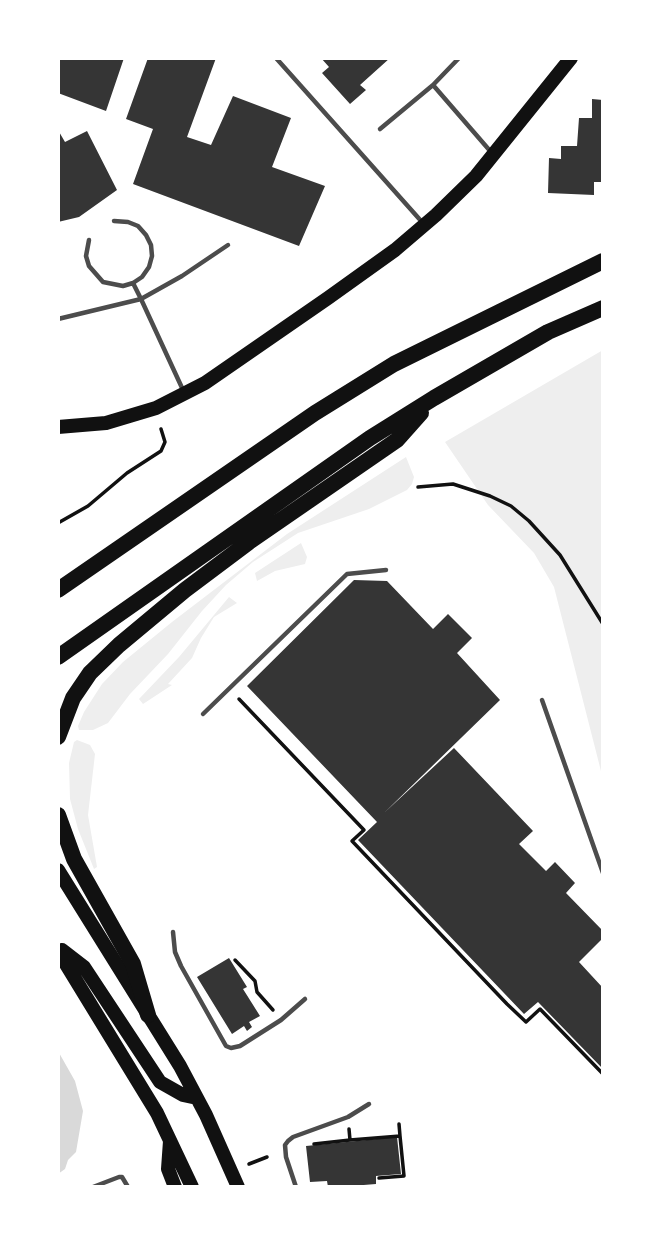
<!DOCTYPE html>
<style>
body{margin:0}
#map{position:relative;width:661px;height:1245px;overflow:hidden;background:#fff;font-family:Helvetica,sans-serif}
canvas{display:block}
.frame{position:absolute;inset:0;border:60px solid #fff;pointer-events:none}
</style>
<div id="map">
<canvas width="661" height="1245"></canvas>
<div class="frame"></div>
</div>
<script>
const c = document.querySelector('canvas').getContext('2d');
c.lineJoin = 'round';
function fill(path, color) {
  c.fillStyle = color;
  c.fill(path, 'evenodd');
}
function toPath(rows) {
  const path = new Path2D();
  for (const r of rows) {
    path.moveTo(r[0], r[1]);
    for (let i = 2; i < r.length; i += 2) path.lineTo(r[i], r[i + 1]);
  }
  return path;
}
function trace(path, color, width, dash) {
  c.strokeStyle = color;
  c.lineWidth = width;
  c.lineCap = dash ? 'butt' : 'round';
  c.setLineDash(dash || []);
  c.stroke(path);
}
const green = toPath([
 [603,350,603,779,554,587,534,553,488,505,445,442],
 [406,457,414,477,412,484,407,490,369,509,298,533,253,562,226,585,202,611,168,654,130,694,108,723,93,730,79,730,78,726,84,712,102,684,123,662,172,622,287,534],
 [301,543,307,557,305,564,275,571,257,581,255,573],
 [229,597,237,603,214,617,201,638,192,658,168,684,172,685,143,704,139,699,179,657],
 [77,740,90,745,95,754,88,815,97,867,94,869,78,829,70,799,69,763,74,742]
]);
const water = toPath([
 [58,1051,75,1081,83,1111,76,1152,68,1160,65,1169,58,1174]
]);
const building = toPath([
 [58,58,124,58,106,111,58,93],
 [148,58,216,58,187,137,211,145,233,96,291,118,272,167,325,186,299,246,133,184,153,129,126,119],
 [321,58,390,58,360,85,366,90,350,104,322,73,329,67],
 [592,99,603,100,603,182,594,182,594,195,548,193,549,158,561,159,561,146,577,146,579,118,592,118],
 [58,130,65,142,87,131,117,190,79,217,58,222],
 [354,580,387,581,433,629,448,614,472,638,457,653,500,700,384,813,454,748,533,831,519,844,546,871,555,862,575,883,566,893,603,931,603,938,579,962,603,988,603,1069,538,1002,524,1014,358,840,377,822,247,686],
 [229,958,247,987,243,989,260,1016,249,1022,252,1027,247,1031,244,1026,232,1034,197,977],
 [397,1137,401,1174,376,1176,376,1184,339,1187,328,1187,327,1181,310,1182,306,1146]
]);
const path = toPath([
 [418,487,453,484,490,496,511,506,529,521,560,555,603,624],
 [58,523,88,506,127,473,161,451,165,442,161,429],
 [239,699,364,830,352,841,507,1004,526,1022,540,1009,603,1074],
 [235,960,255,981,257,992,273,1010],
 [399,1124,400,1136],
 [349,1129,350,1140,400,1136,404,1176,379,1178],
 [314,1144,350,1140],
 [249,1164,267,1157]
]);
const service = toPath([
 [276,58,422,222],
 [459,58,433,85,491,152],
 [380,129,433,85],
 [89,240,86,256,89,266,103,282,123,286,133,283,142,277,149,267,152,256,151,245,146,235,138,226,128,222,114,221],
 [133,283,141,299,182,276,228,245],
 [58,319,141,299,183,390],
 [542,700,603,873],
 [203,714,347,574,386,570],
 [173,932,175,952,181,966,226,1046,231,1048,240,1046,281,1020,305,999],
 [93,1187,119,1177,122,1177,128,1187],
 [296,1187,286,1157,285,1145,288,1141,293,1137,348,1117,369,1104]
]);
const secondary = toPath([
 [58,427,106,423,156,408,205,383,328,298,395,250,436,215,476,176,571,58],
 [58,870,180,1066,206,1115,238,1187],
 [62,950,84,967,160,1082,183,1095,197,1098],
 [58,951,157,1113,192,1187],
 [170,1141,168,1169,175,1187]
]);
const primary = toPath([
 [58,590,315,413,394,364,603,261],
 [58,657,370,438,434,398,548,332,603,308],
 [58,737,73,698,90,673,119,645,185,590,249,542,397,440,421,413],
 [58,815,74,859,133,964,148,1015]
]);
fill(green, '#eee');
fill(water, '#d9d9d9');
fill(building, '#353535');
trace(path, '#111', 3.5);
trace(service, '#4c4c4c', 4.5);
trace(secondary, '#111', 14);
trace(primary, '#111', 16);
</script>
